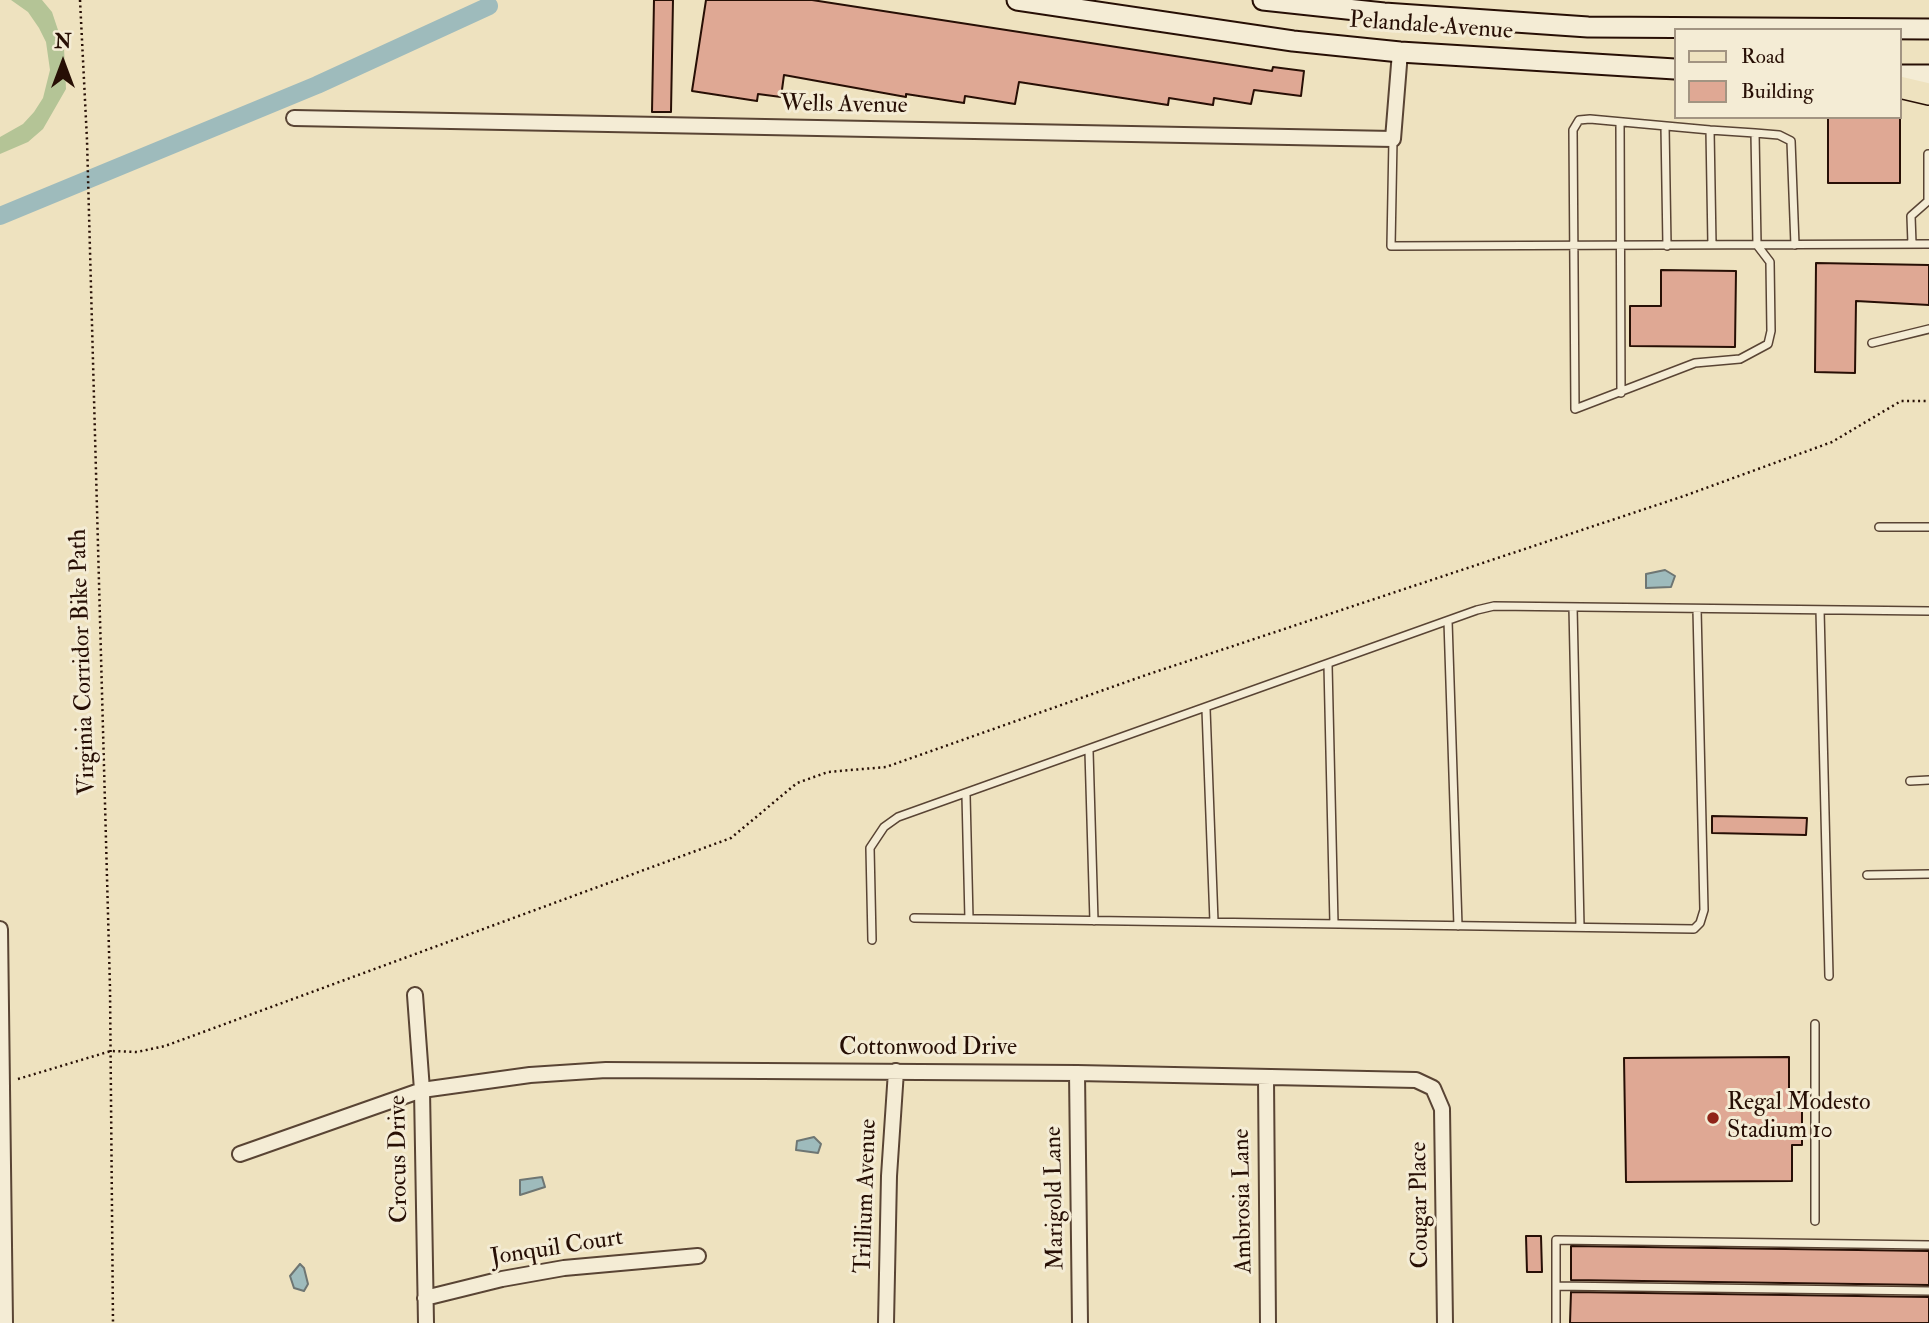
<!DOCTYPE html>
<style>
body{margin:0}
#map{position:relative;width:1929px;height:1323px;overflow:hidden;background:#eee2bf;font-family:"IM FELL Double Pica",serif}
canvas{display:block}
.legend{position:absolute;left:1674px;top:28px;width:228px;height:91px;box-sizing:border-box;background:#f4ecd5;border:2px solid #a29482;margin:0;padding:9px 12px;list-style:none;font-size:21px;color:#270f05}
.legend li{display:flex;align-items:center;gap:14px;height:35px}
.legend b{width:35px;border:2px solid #a29482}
.north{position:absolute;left:28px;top:28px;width:70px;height:70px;-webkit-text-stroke:5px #f4ecd5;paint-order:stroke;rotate:0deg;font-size:19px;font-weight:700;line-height:28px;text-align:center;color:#270f05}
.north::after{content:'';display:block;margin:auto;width:24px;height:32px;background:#270f05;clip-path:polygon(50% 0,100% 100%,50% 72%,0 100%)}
</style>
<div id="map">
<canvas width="1929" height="1323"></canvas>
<ul class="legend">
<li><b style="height:9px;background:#eee2bf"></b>Road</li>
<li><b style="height:19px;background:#dfa894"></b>Building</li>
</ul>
<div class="north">N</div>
</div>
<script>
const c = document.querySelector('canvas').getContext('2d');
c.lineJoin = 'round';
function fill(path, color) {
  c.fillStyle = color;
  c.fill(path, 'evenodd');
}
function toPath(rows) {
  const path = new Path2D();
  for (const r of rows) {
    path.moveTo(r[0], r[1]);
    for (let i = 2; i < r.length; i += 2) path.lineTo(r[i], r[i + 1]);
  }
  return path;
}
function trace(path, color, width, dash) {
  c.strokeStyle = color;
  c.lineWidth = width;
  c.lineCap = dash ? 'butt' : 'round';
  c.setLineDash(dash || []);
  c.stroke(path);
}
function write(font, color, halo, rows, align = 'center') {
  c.font = font + ' "IM FELL Double Pica",serif';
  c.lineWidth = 6;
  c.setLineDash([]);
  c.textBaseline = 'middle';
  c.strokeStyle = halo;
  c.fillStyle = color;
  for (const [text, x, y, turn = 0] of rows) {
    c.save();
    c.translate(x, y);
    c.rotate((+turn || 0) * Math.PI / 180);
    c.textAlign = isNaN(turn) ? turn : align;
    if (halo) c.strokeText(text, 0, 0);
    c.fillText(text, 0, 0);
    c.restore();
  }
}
const green = toPath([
 [11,0,42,0,52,12,64,48,66,89,43,129,28,142,0,154,0,137,23,124,34,112,43,98,50,70,46,42,39,28,28,12]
]);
const water = toPath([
 [1665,570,1675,576,1671,587,1646,588,1646,574,1665,570],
 [814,1137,821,1144,818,1153,796,1150,797,1141,814,1137],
 [542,1177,545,1187,520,1195,520,1180,542,1177],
 [300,1264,304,1268,308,1284,304,1291,294,1288,290,1276,300,1264]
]);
const canal = toPath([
 [0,216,317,85,489,6]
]);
const building = toPath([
 [654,0,673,0,671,112,652,112,654,0],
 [706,0,812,0,1272,71,1273,67,1304,71,1301,96,1254,90,1251,104,1214,98,1213,105,1169,98,1168,105,1019,82,1015,104,965,96,964,103,906,94,906,97,784,75,781,97,758,94,757,101,692,91,706,0],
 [1828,117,1900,117,1900,183,1828,183,1828,117],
 [1816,263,1929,265,1929,305,1856,301,1855,373,1815,372,1816,263],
 [1661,270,1736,271,1735,347,1630,346,1630,306,1661,306,1661,270],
 [1712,816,1807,818,1806,835,1712,833,1712,816],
 [1789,1057,1789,1092,1802,1092,1802,1145,1792,1145,1792,1181,1626,1182,1624,1058,1789,1057],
 [1526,1236,1541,1236,1542,1272,1527,1272,1526,1236],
 [1571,1246,1929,1251,1929,1285,1571,1280,1571,1246],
 [1571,1292,1929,1297,1929,1323,1570,1323,1571,1292]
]);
const path = toPath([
 [80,0,87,140,110,988,113,1323],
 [18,1079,111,1051,137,1052,165,1046,731,838,797,783,828,772,886,767,1146,675,1684,496,1832,442,1901,401,1929,401]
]);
const service = toPath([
 [1620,122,1621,393],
 [1665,126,1667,246],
 [1710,130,1712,245],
 [1755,133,1757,245,1770,262,1771,331,1768,344,1740,359,1695,363,1575,409,1573,130,1579,120,1590,119,1710,130,1755,133,1779,135,1791,141,1795,245],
 [1393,139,1391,246,1929,244],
 [1912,244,1911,216,1928,201,1928,154],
 [1872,343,1929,329],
 [1879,527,1929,527],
 [1573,607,1580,927],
 [1820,610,1829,976],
 [1448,621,1458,926],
 [1328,665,1334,924],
 [1206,709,1214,922],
 [1089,751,1094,921],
 [1910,781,1929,780],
 [966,795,969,919],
 [1867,875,1929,874],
 [914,918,1694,929,1700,923,1704,910,1697,609],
 [872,940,870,848,884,827,898,817,1477,610,1494,606,1929,611],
 [1815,1221,1815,1024],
 [1929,1245,1556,1240,1556,1286,1929,1291],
 [1556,1286,1556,1323]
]);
const minor = toPath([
 [294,118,1393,139,1400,52],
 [0,929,5,1323],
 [415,995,422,1090,426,1323],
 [1077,1073,1080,1323],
 [1266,1078,1268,1323],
 [240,1154,422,1090,530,1075,606,1070,1077,1073,1416,1080,1433,1088,1442,1109,1445,1323],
 [425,1298,502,1279,564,1268,698,1256],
 [886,1323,889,1176,896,1071]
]);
const secondary = toPath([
 [1017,0,1293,41,1400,52,1675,69],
 [1263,0,1384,13,1588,27,1929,29],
 [1899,75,1929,75]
]);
const primary = toPath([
 [1899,87,1929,94]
]);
const markers = [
 [1713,1118,7,"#8f2418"]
];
const streetNames = [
 ["Pelandale Avenue",1431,27,4],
 ["Wells Avenue",844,106,1],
 ["Virginia Corridor Bike Path",84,662,-92],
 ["Cottonwood Drive",928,1049],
 ["Crocus Drive",400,1159,-91],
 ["Trillium Avenue",867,1196,-88],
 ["Marigold Lane",1056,1198,-91],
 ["Ambrosia Lane",1244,1201,-91],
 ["Cougar Place",1421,1205,-91],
 ["Jonquil Court",557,1249,-9]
];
const poiNames = [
 ["Regal Modesto",1727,1104],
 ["Stadium 10",1727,1132]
];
fill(green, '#b4c496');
fill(water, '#9ebbbc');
trace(water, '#6e7673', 2);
trace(canal, '#9ebbbc', 18);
fill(building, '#dfa894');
trace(building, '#270f05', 2);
trace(service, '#594434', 10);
trace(minor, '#594434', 18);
trace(secondary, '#270f05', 23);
trace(primary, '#270f05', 24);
trace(path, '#270f05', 2.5, [2, 3.5]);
trace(service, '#f4ecd5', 7);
trace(minor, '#f4ecd5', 14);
trace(secondary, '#f4ecd5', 19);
trace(primary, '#eee2bf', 21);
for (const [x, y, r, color] of markers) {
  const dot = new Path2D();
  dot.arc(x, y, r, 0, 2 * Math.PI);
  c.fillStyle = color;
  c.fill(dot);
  trace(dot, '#f4ecd5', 2.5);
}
write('24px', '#270f05', '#f4ecd5', streetNames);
write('24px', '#270f05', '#f4ecd5', poiNames, 'left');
</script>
